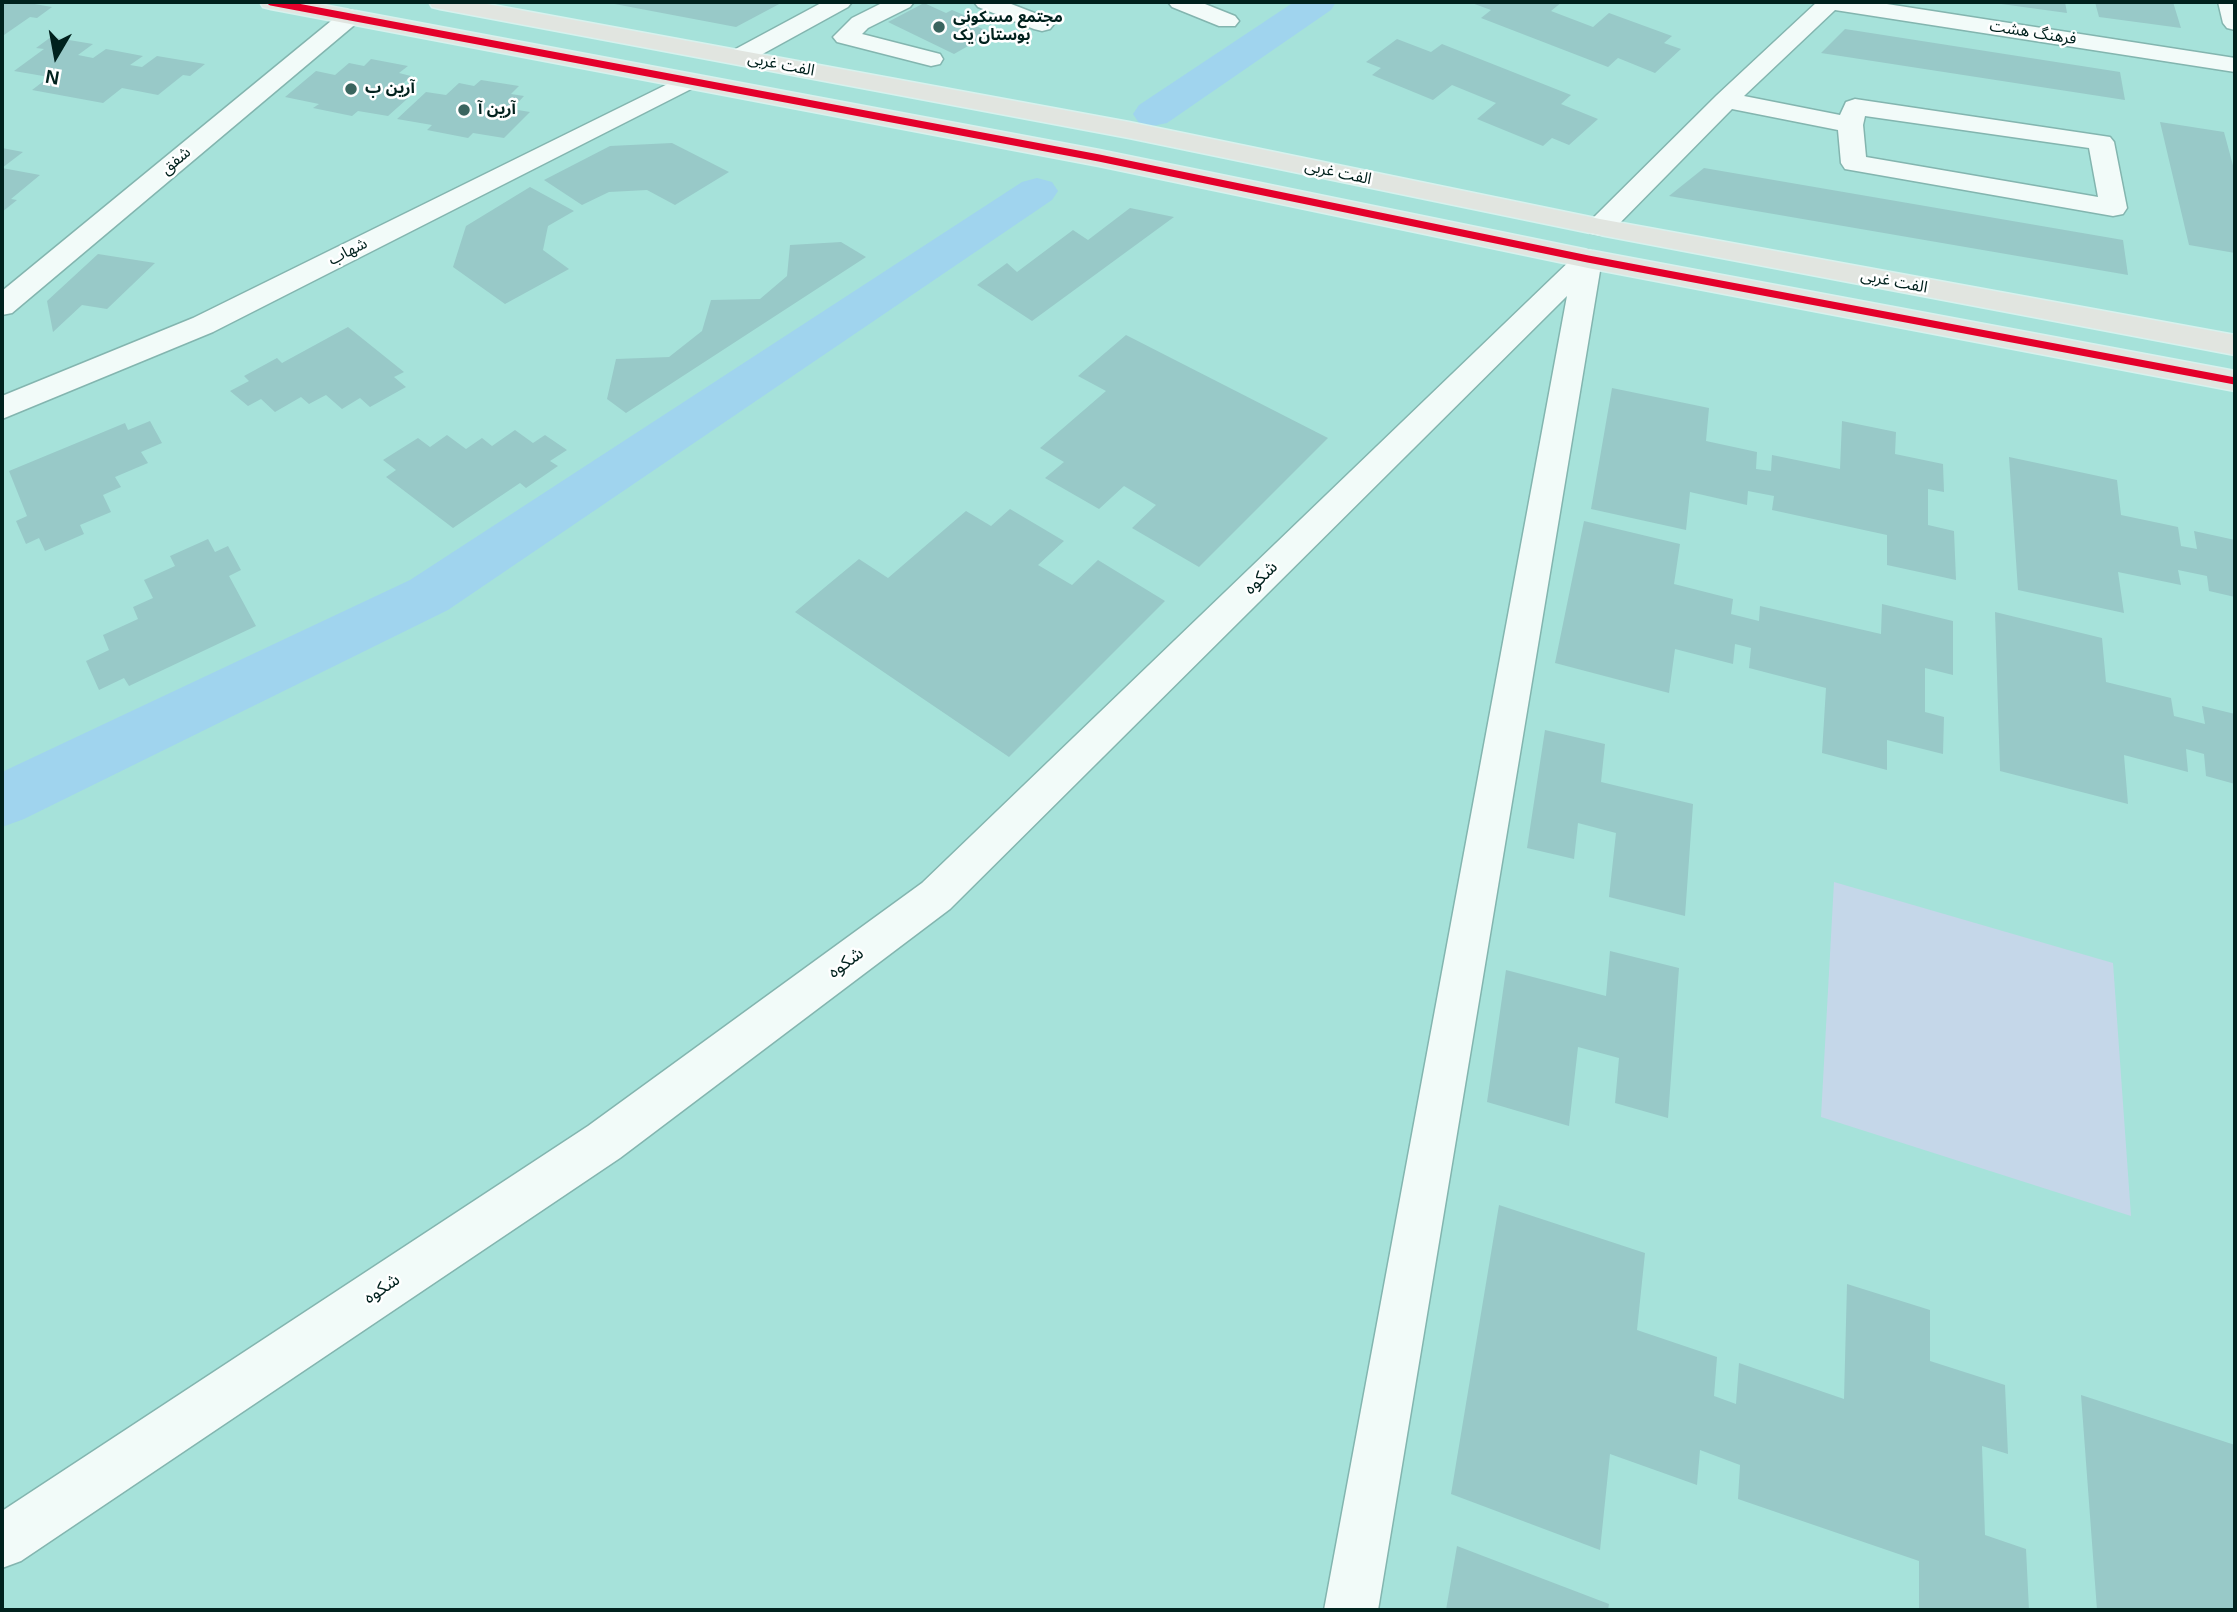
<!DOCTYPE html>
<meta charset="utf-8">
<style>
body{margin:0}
#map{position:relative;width:2237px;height:1612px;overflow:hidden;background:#a6e2da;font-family:Arial,sans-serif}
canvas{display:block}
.frame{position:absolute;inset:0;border:4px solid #00211d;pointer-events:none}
.north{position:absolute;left:21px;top:21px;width:70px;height:70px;-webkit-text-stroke:5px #fff;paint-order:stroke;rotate:190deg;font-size:19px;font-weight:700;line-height:28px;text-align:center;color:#00211d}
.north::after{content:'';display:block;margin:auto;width:24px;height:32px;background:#00211d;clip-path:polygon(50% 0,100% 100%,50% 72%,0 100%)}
</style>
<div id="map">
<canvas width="2237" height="1612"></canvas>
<div class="frame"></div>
<div class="north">N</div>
</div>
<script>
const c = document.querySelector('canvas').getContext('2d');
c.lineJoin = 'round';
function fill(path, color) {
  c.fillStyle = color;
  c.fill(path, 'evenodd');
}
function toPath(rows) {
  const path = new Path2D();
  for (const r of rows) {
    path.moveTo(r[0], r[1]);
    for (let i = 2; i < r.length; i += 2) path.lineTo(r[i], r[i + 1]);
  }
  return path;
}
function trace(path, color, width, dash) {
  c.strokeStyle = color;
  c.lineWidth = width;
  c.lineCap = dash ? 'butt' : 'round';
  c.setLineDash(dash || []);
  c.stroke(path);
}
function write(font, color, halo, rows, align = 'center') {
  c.font = font + ' Arial,"Noto Sans Arabic",sans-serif';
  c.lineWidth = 5;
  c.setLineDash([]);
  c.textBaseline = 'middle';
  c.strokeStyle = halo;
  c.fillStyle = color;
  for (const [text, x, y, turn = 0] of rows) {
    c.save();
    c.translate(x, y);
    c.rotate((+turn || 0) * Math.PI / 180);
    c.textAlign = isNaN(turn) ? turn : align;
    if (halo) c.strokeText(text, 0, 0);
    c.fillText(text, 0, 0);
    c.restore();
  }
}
const green = toPath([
 [1834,882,2113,963,2131,1216,1821,1117]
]);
const canal = toPath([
 [1294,2,1336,2,1331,10,1167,123,1153,126,1139,123,1133,114,1139,105,1294,2],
 [1037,178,1052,182,1058,191,1052,200,448,610,24,819,2,827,2,772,410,580,1022,182,1037,178]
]);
const building = toPath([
 [4,2,23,2,52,7,37,18,30,17,4,35],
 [604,2,783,2,736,27],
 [1469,2,1562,2,1551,11,1593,27,1609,13,1672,36,1664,43,1681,49,1655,73,1618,58,1608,67,1481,18,1491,10],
 [1994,2,2065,2,2067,13,1994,3],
 [2095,2,2173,2,2181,28,2099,17],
 [924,3,946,13,952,10,971,18,966,21,991,33,954,54,888,22],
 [1845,29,2120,72,2125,100,1821,53],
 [51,37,93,44,78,55,93,58,106,49,143,56,130,65,142,67,157,56,205,64,190,76,183,75,158,95,122,88,103,103,32,90,49,77,14,71,44,49,36,48],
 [1397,39,1431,52,1442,44,1571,95,1561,104,1598,119,1569,145,1552,138,1543,146,1477,119,1496,103,1452,85,1433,100,1372,75,1381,68,1366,62],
 [371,59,408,66,399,73,411,76,398,88,416,91,388,116,358,111,352,116,313,108,319,104,285,97,316,71,335,75,349,63,364,66],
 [481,80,519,86,511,94,524,96,512,109,530,112,504,138,473,133,468,138,427,130,432,125,397,119,426,92,446,95,459,83,474,86],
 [2160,122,2224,132,2235,173,2235,253,2189,245],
 [672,143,729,172,675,205,647,190,609,192,582,205,544,180,610,146],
 [2,148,23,152,2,168,40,175,11,199,17,200,2,212],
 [1704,168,2123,240,2128,275,1669,196],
 [530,187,574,211,548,226,543,250,569,269,505,304,453,267,466,226],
 [1130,208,1174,217,1032,321,977,285,1007,263,1017,272,1073,230,1088,240],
 [841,242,866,257,626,413,607,399,616,359,669,357,702,331,711,300,760,299,787,276,790,245],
 [98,254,155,263,107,309,82,305,53,332,47,301],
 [348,327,404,372,394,377,406,387,370,407,360,398,342,409,326,395,309,404,301,397,275,412,261,399,248,406,230,391,249,381,244,376,277,358,282,363],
 [1126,335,1328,438,1199,567,1132,528,1156,505,1124,486,1099,509,1045,478,1064,462,1040,448,1106,391,1078,376],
 [1612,388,1709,408,1706,441,1757,452,1756,469,1771,471,1772,455,1840,469,1842,421,1896,432,1895,454,1943,464,1944,492,1928,489,1928,525,1954,531,1956,580,1887,565,1887,535,1772,510,1774,496,1748,491,1747,505,1690,492,1686,530,1591,509],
 [150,421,162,443,141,452,148,463,115,477,121,487,103,495,111,512,80,525,84,534,45,551,39,538,26,544,16,521,27,516,9,471,125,423,128,430],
 [515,430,533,443,545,435,567,450,550,461,558,466,526,488,520,483,453,528,386,477,396,470,383,460,418,438,430,447,447,435,466,449,482,438,492,446],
 [2009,457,2117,480,2121,515,2178,527,2181,546,2197,549,2194,531,2235,540,2235,597,2209,591,2207,576,2178,570,2181,585,2118,572,2124,613,2018,590],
 [1010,509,1064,541,1038,565,1072,585,1098,560,1165,601,1009,757,795,612,859,559,888,578,966,511,991,526],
 [1584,521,1680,544,1674,584,1733,599,1731,614,1759,621,1760,606,1881,634,1882,604,1953,621,1953,675,1925,668,1925,712,1944,717,1943,754,1887,740,1887,770,1822,753,1826,688,1749,668,1751,648,1735,644,1733,664,1675,649,1669,693,1555,663],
 [208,539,215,552,228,546,241,570,229,576,256,626,129,686,124,678,99,690,86,661,109,650,103,635,138,619,133,607,153,598,144,580,175,566,170,556],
 [1995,612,2102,638,2106,682,2171,698,2174,716,2205,724,2202,706,2235,714,2235,784,2206,776,2204,754,2186,749,2188,772,2124,755,2128,804,2000,771],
 [1545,730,1605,744,1601,782,1693,804,1685,916,1609,897,1616,833,1578,823,1574,859,1527,848],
 [1610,951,1679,968,1668,1118,1615,1103,1619,1058,1578,1047,1569,1126,1487,1102,1506,970,1606,996],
 [1499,1205,1645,1253,1637,1330,1717,1357,1714,1396,1736,1404,1739,1363,1844,1399,1847,1284,1930,1310,1930,1361,2005,1385,2008,1454,1982,1446,1985,1535,2026,1549,2029,1610,1919,1610,1919,1561,1738,1499,1740,1465,1700,1450,1697,1485,1610,1454,1600,1550,1451,1494],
 [2081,1395,2235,1445,2235,1610,2097,1610],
 [1457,1546,1609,1604,1608,1610,1446,1610]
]);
const minor = toPath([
 [823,2,852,2,848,7,748,62,739,64,730,62,727,57,730,52,823,2],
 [884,2,914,2,910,7,868,28,862,34,940,54,943,59,940,64,931,66,837,42,833,37,852,18,884,2],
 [974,2,1006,2,1050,19,1054,24,1050,29,1042,31,1034,29,978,7,974,2],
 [1168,2,1200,2,1235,16,1239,21,1235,26,1219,26,1172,7,1168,2],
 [1817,2,1874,2,2235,58,2235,72,1835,10,1744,96,1840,115,1846,102,1855,99,2110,137,2114,142,2127,208,2123,214,2113,216,1845,169,1841,163,1838,130,1732,109,1610,233,1600,235,1590,233,1586,227,1590,221,1717,95,1817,2],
 [1865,116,2089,148,2098,197,1866,157,1863,125,1865,116],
 [2218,2,2235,2,2235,30,2227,28,2223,23,2218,2],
 [350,10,358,12,362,17,358,22,12,313,2,315,2,291,342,12,350,10],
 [688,74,697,76,700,81,697,86,213,332,2,419,2,396,193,318,688,74],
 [1588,250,1598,253,1602,259,1378,1610,1324,1610,1567,296,950,909,620,1158,21,1561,2,1568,2,1511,588,1126,922,883,1578,253,1588,250]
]);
const major = toPath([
 [260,2,307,2,1099,150,1588,250,2235,371,2235,391,1588,268,1099,166,271,9,263,7,260,2],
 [429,2,476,2,1129,122,1600,219,2235,335,2235,355,1600,235,1129,138,440,9,432,7,429,2]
]);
const bus1 = toPath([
 [271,2,1099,158,1588,259,2235,381]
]);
const markers = [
 [939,27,7,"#3a655f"],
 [351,89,7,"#3a655f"],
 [464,110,7,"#3a655f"]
];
const farPoinames = [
 ["مجتمع مسکونی",953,18],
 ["بوستان یک",953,36],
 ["آرین ب",365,89],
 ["آرین آ",478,110]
];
const farStreetnames = [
 ["فرهنگ هشت",2033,33,9],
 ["الفت غربی",781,65,11],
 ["شفق",176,161,-40],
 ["الفت غربی",1338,173,12],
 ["شهاب",348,252,-27],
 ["الفت غربی",1894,282,11]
];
const streetNames = [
 ["شکوه",1261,578,-44],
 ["شکوه",846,963,-36],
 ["شکوه",382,1289,-34]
];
fill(green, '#c5d7e9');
fill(canal, '#a0d4ee');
fill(building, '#98c9c8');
trace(minor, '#83b5af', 3);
trace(major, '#d7f2ee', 3);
fill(minor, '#f2fbf9');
fill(major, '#e1e5e0');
trace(bus1, '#e4002b', 7);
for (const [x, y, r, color] of markers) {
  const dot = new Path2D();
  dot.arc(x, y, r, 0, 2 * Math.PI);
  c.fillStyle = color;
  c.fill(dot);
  trace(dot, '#fff', 2.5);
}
write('bold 16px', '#00211d', '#fff', farPoinames, 'left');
write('16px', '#00211d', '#fff', farStreetnames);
write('18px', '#00211d', '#fff', streetNames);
</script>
